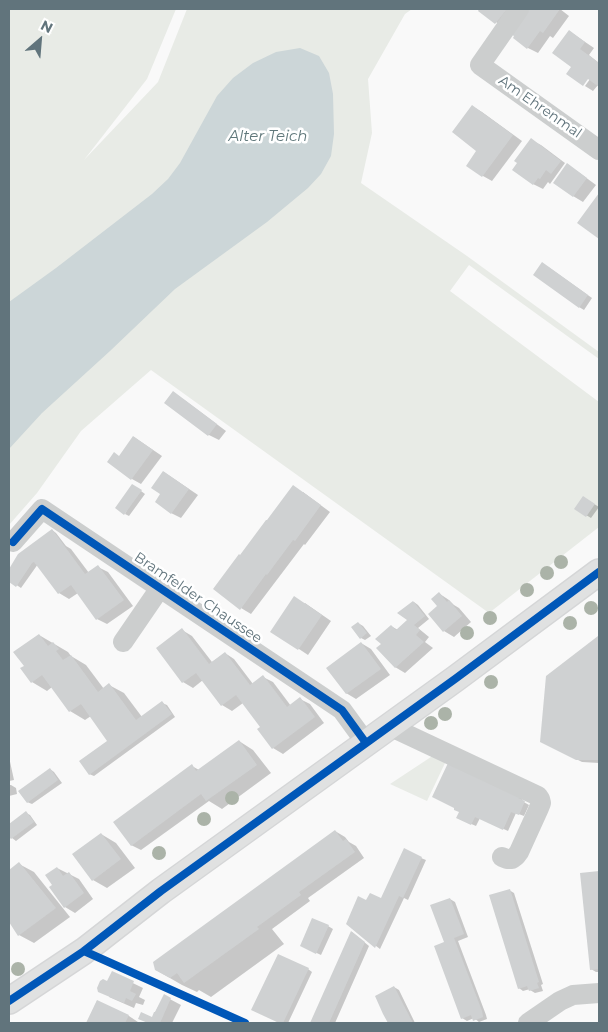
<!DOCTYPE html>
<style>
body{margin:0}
#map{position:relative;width:608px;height:1032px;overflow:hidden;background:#f9f9f9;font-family:Montserrat,sans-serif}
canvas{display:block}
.frame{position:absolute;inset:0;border:10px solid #61747c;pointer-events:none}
.north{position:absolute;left:15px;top:15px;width:50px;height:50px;-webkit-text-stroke:4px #fff;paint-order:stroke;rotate:27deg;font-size:14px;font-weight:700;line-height:20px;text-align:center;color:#61747c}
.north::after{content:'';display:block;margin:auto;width:18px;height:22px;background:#61747c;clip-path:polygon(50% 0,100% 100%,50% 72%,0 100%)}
</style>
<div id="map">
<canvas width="608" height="1032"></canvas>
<div class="frame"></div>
<div class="north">N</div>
</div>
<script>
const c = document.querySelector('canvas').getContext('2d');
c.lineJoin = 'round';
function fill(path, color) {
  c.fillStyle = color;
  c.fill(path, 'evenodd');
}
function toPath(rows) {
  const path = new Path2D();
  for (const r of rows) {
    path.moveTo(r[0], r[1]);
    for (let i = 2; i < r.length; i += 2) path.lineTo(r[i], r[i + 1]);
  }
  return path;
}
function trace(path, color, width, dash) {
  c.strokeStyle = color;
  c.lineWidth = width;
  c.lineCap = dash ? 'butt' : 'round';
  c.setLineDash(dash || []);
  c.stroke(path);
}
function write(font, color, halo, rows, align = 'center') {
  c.font = font + ' Montserrat,sans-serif';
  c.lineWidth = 5;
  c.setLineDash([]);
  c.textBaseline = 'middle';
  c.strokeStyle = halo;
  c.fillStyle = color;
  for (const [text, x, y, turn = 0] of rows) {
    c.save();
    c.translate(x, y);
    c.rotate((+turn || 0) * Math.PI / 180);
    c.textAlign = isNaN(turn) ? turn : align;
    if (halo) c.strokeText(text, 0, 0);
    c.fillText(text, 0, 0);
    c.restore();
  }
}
const green = toPath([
 [9,9,176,9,147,79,84,160,158,82,187,9,412,9,405,14,368,79,372,133,361,183,467,256,599,352,599,359,469,265,450,291,599,402,599,527,489,613,151,370,81,431,37,493,9,525],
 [434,755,446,761,427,801,390,784]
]);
const water = toPath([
 [300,48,319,56,329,73,333,94,334,134,331,156,321,174,308,188,267,222,175,289,110,351,42,413,9,449,9,302,56,268,152,194,168,179,180,163,217,96,233,78,253,63,276,52]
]);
const shadow = toPath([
 [481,9,520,9,506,29,480,11],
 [527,9,560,9,569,16,553,38,550,36,538,53,528,48],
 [569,31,594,48,589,55,599,63,599,86,598,85,593,91,585,86,593,75,572,67],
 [472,106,482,112,522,141,492,181,483,176,478,151],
 [531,140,541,145,565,163,550,184,548,182,543,189,533,184],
 [577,171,596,185,583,202,573,196],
 [547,266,592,298,584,310,579,307],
 [183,399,226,431,219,440,209,435,166,403],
 [134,437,162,456,141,484,132,479],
 [164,472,198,495,181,518,171,513,162,494],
 [137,488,145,494,129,516,125,514],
 [303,492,330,512,305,545,304,544,251,614,241,608],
 [583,497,599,507,591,518,576,509],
 [52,530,56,533,66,546,71,549,89,573,98,567,108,572,133,606,107,624,97,619,78,593,69,599,59,593,38,564,21,588,9,580,9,571,19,555],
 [440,594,449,600,454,605,459,608,471,622,454,637,444,631,429,614,439,606],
 [414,602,418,605,429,619,418,628,429,637,425,642,433,648,405,673,395,667,382,645,391,626,398,630,408,620],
 [305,603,331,621,308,655,272,631],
 [358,623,363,626,371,636,365,640,361,638],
 [182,630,192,636,212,662,225,653,234,659,253,684,263,677,273,682,291,706,300,699,310,704,324,723,283,754,273,748,262,728,243,703,232,711,222,705,203,680,193,688,183,682,158,648],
 [39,635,68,652,71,656,86,665,104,689,109,685,124,693,142,717,162,703,167,705,175,717,94,776,89,774,110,740,91,716,85,720,70,711,52,687,47,691,32,682,22,668,25,666],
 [598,638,599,638,599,763,582,762,546,744],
 [361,643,371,649,390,675,356,699,346,693],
 [239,741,253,750,271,773,222,809,209,801,141,850,131,845,192,766,199,770],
 [9,757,14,780,9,781],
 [50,769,54,772,62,783,32,804,27,802],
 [9,785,11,785,16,788,17,794,9,796],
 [523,797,522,801,529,805,524,816,516,813,508,831,480,818,476,826,462,820,460,812,456,807,438,799],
 [26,813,30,815,37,825,16,841,12,838,9,834,9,826],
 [335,831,345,837,349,842,356,846,364,858,308,898,310,901,272,929,284,944,211,997,199,990,197,992,182,985,156,970],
 [101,834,116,843,135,868,107,888,93,880],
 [421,858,426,860,408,900,404,898,380,949,347,924,367,902,382,900],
 [19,864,34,872,70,917,34,943,19,935,9,920,9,872],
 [57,868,79,879,93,899,75,913,65,907,53,885],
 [599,872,599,972,596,972,591,969,582,874],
 [509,890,514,893,543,984,541,985,543,991,535,993,530,990,530,989,523,991,519,988],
 [450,899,455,902,468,937,458,941,486,1015,487,1019,479,1022,474,1018,467,1021,462,1018,445,943],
 [328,926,333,929,321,955,306,948],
 [352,932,369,946,335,1023,311,1023],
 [308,969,312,972,288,1023,281,1023,257,1012],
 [112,973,143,988,139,997,145,1000,143,1005,136,1003,134,1008,109,997,108,983],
 [394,987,399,990,415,1023,390,1023,376,997],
 [164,996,181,1005,172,1023,149,1023,140,1018,152,1018],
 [97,1001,129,1016,138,1022,138,1023,87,1023]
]);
const building = toPath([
 [479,9,507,9,495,24,478,11],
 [525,9,560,9,543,33,540,31,527,49,513,38,514,36,509,33],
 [569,30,585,42,580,49,599,63,599,87,588,79,583,86,566,74,571,67,552,53],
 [472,105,513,135,482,177,466,166,476,151,452,132],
 [531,138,561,161,551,174,546,170,540,179,538,178,533,185,512,170,517,163,514,161],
 [567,163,587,178,573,197,553,183],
 [599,193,599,239,577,223],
 [542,262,588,295,579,308,533,275],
 [173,391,217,424,208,436,164,403],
 [133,436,153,450,131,480,107,462,114,452,119,456],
 [163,471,189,489,171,514,155,502,160,494,151,488],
 [132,484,142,490,124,515,115,508],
 [293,485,321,505,295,541,293,540,267,575,266,574,240,610,213,589,239,554,240,555,266,520,267,520],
 [583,496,595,504,586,517,574,509],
 [52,529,85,574,98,565,124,600,96,620,71,585,58,594,34,562,32,563,16,587,9,582,9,569,18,554],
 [439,592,447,602,449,600,462,616,443,632,428,614,437,606,431,599],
 [294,596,322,615,298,650,270,632],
 [413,601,425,616,414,625,420,630,416,635,424,642,395,668,376,648,381,644,375,639,391,625,396,630,407,620,397,613],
 [358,622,367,633,360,639,351,627],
 [182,628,209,664,225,652,250,685,263,675,287,707,300,697,315,717,272,749,257,729,260,727,236,695,221,706,196,673,182,683,156,648],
 [39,634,48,646,53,642,59,649,56,651,63,660,71,655,98,692,109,683,136,720,162,701,172,714,89,775,79,761,107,741,81,704,69,712,42,675,31,683,20,668,24,666,13,652],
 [598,636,599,637,599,760,576,760,540,742,546,676],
 [361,642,381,669,346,694,326,668],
 [239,740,257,765,206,801,201,794,131,846,113,822,192,764,196,771],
 [448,763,520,794,518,798,525,801,519,815,511,812,503,830,475,817,471,825,456,818,459,812,454,810,454,808,432,797],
 [50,768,58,780,27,803,18,791],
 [26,811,34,822,11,839,9,837,9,824],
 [335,830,343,841,346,839,355,852,299,892,301,895,257,927,259,929,184,983,177,973,170,978,155,970,153,962],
 [101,833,121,859,92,881,72,854],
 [404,848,422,857,403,898,399,896,375,948,346,924,358,896,366,900,370,893,381,898],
 [19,862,56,908,18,936,9,922,9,870],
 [57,867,63,876,69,872,84,893,64,908,49,887,52,885,45,875],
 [599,871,599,969,590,970,580,873],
 [510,889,539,982,537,983,539,988,529,991,527,986,518,989,489,895],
 [450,898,464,934,454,938,482,1011,483,1017,473,1021,471,1015,461,1019,434,946,444,942,430,905],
 [312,918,329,925,316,954,300,946],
 [351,931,365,942,329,1023,310,1023],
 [278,954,309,968,283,1023,279,1023,251,1010],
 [112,971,134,981,130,991,136,994,132,1001,126,998,124,1003,98,992,97,988,100,981,103,979,107,981],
 [394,986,403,1004,413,1023,388,1023,383,1014,375,996],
 [164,994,171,998,160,1023,148,1023,138,1019,141,1012,152,1017,154,1012,155,1012],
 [97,1000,129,1015,125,1023,86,1023]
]);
const minor = toPath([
 [519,9,480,65,599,150],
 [13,542,42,509,342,710,366,743],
 [123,642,160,588],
 [389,726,538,796,540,799,541,803,539,808,519,852,516,856,512,859,507,859,502,857],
 [528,1023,560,1001,573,995,599,993]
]);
const major = toPath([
 [9,1001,84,951,161,891,455,679,599,572]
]);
const cycleway = toPath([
 [13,542,42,509,342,710,366,743],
 [84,951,245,1023],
 [9,1001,84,951,161,891,455,679,599,572]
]);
const trees = [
 [561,562],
 [547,573],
 [527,590],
 [591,608],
 [490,618],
 [570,623],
 [467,633],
 [491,682],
 [445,714],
 [431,723],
 [232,798],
 [204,819],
 [159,853],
 [18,969]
];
const streetNames = [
 ["Am Ehrenmal",540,107,35],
 ["Bramfelder Chaussee",198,598,34]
];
const waterNames = [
 ["Alter Teich",268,137]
];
fill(green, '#e8ebe6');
fill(water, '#ccd6d8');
fill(shadow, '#0003');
fill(building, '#cfd1d2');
trace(major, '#d5d6d7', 28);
trace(minor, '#cccece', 20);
trace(major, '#e0e1e1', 25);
trace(cycleway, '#0057b8', 8);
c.fillStyle = '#abb3a8';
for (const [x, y] of trees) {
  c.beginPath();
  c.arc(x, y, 7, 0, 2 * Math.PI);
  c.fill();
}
write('14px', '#61747c', '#fff', streetNames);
write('italic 15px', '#60787b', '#fff', waterNames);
</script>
